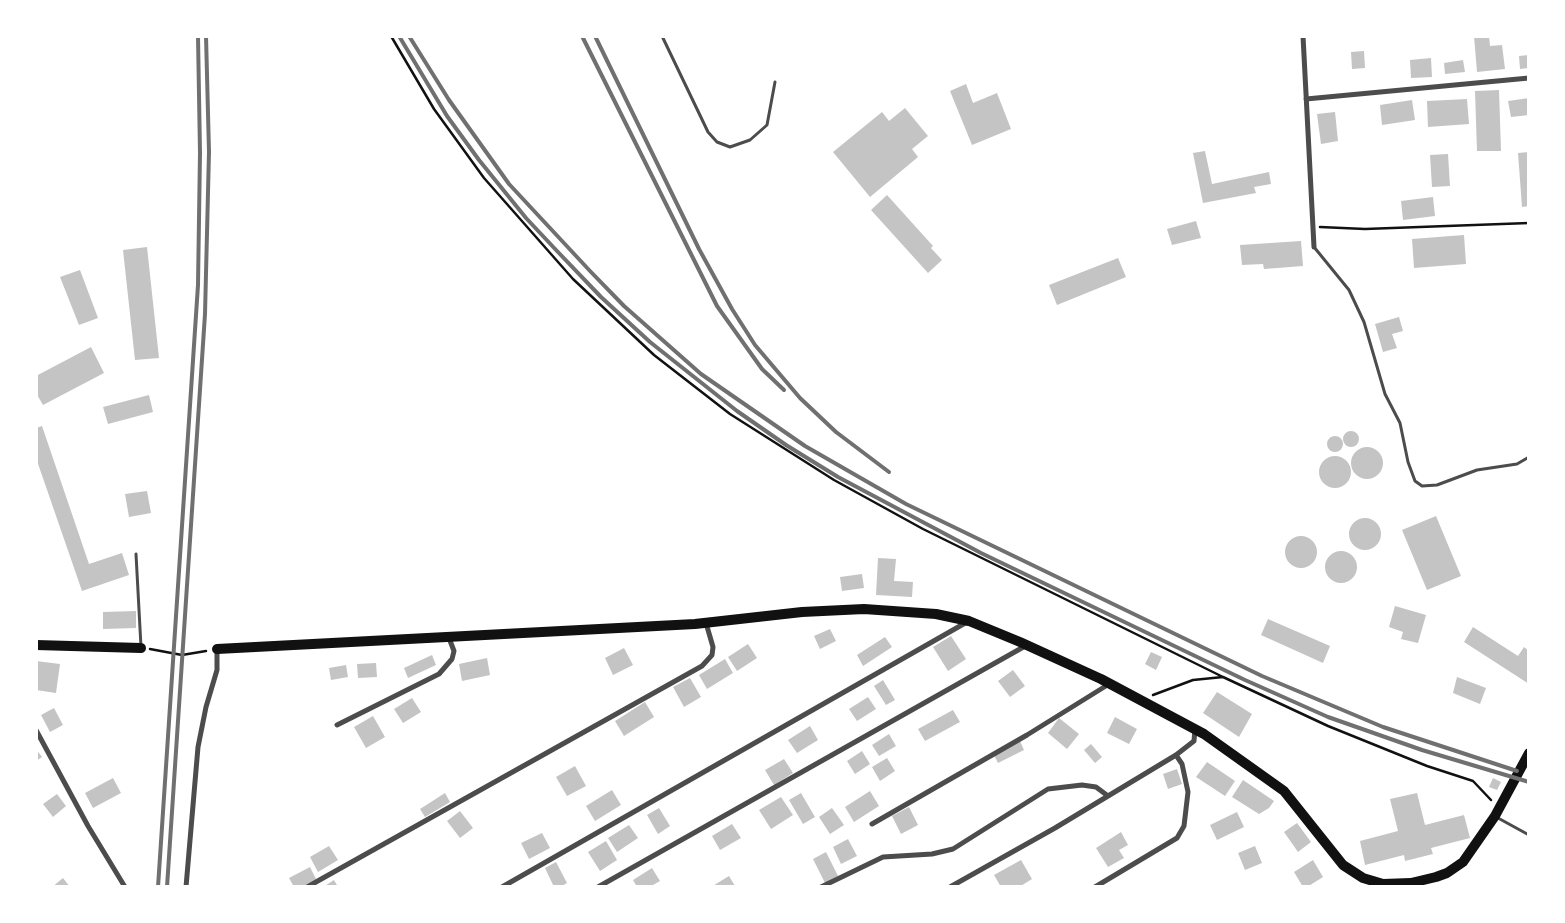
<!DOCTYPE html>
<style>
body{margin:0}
#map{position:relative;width:1565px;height:923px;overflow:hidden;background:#fff;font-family:"DM Sans",sans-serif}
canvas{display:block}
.frame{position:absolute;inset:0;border:38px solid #fff;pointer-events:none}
</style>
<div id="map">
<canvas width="1565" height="923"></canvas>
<div class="frame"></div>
</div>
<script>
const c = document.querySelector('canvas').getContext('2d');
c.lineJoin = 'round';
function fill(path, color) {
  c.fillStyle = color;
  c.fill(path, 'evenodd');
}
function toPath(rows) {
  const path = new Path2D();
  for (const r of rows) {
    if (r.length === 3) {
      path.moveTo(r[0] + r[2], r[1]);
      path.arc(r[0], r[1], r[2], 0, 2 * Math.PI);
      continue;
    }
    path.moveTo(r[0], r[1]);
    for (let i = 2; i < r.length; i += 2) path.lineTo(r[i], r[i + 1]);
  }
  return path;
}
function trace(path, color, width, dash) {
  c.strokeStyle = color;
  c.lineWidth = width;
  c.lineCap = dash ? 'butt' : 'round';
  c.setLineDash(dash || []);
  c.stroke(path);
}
const building = toPath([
 [1474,36,1489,36,1490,46,1502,45,1505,69,1477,72],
 [1364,51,1365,68,1352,69,1351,52],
 [1529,55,1529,68,1520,69,1519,56],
 [1431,58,1432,77,1411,78,1410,60],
 [1463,60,1465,72,1445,74,1444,63],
 [966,84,973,103,997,93,1011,129,972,145,950,91],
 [1499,90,1501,151,1477,151,1475,91],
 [1529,98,1529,115,1511,117,1508,101],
 [1467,99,1469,124,1428,127,1427,101],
 [1412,100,1415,120,1382,125,1380,105],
 [905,108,928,136,912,149,918,157,870,197,833,152,882,112,889,121],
 [1335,112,1338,141,1321,144,1317,114],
 [1205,151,1212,184,1269,172,1271,184,1254,187,1256,193,1203,203,1193,153],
 [1529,152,1529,206,1522,207,1518,153],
 [1448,154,1450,186,1432,187,1430,155],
 [887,195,933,246,931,248,942,260,928,273,871,210],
 [1433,197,1435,216,1403,220,1401,201],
 [1196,221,1201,238,1172,245,1167,229],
 [1464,235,1466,264,1414,268,1412,239],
 [1301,241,1303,266,1264,269,1263,264,1242,265,1240,245],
 [147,247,159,358,135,360,123,250],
 [1118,258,1126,277,1057,305,1049,285],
 [80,270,98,318,79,325,60,277],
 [1399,317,1403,331,1392,334,1397,348,1383,352,1375,324],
 [91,347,104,373,43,405,36,393,36,376],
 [149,395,153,412,108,424,103,407],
 [42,426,89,564,122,553,129,575,82,591,36,458,36,428],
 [1351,439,8],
 [1335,444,8],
 [1367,463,16],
 [1335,472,16],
 [147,491,151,513,129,517,125,494],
 [1436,516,1461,576,1427,590,1402,530],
 [1365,534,16],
 [1301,552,16],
 [1341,567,16],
 [878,558,896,559,894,581,913,582,912,597,876,595],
 [862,574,864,588,842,591,840,577],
 [1395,606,1426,615,1418,643,1401,639,1403,632,1389,627],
 [136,611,136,628,103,629,103,612],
 [1268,619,1330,646,1323,663,1261,635],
 [1473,627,1518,656,1524,647,1529,651,1529,684,1464,642],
 [830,629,836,641,820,649,814,636],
 [951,636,966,659,948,671,933,647],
 [885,637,892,647,863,666,857,655],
 [748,644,757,658,737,671,728,657],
 [624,648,633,665,613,675,605,658],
 [1151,652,1162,657,1156,670,1145,664],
 [432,655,436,665,408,678,404,668],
 [487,658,490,675,462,681,459,664],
 [725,659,733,673,707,689,699,675],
 [36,661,60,664,56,693,36,690],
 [376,663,377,677,358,678,357,664],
 [346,665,348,677,331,680,329,668],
 [1013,670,1025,686,1010,697,998,681],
 [1457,677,1486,688,1480,704,1453,693],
 [690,678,701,697,684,707,673,687],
 [883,680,895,700,886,705,874,686],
 [1217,692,1252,714,1239,737,1203,713],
 [868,697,876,709,857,721,849,709],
 [412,698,421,712,403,723,394,709],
 [645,702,654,717,624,736,615,721],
 [54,708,63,725,50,732,41,715],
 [953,710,960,722,925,741,918,729],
 [373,716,385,737,366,748,354,727],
 [1115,717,1137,729,1129,744,1107,733],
 [1059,718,1079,734,1067,749,1048,733],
 [810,726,818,740,797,753,788,740],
 [889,734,896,746,879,756,872,745],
 [1020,741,1024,750,998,763,994,755],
 [1091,744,1102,757,1095,763,1084,750],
 [36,749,42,757,36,761],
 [862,751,870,764,855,774,847,761],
 [887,758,895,771,880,781,872,767],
 [784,759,793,773,774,785,765,770],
 [1207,762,1235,781,1225,796,1196,777],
 [575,766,586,786,567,796,556,777],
 [1177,769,1182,784,1168,789,1163,774],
 [113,778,121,793,93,808,85,793],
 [1493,778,1501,782,1497,790,1489,787],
 [1243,780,1274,801,1269,808,1259,814,1232,797],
 [612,790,621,805,595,821,586,806],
 [870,791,879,806,854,822,845,807],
 [445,793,450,802,425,817,420,809],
 [801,793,815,817,803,824,789,800],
 [1417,793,1425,825,1464,815,1470,838,1431,848,1433,854,1405,861,1404,855,1365,865,1360,841,1398,831,1390,799],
 [57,794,66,806,53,817,43,804],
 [781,797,793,815,771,829,759,810],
 [909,807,918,825,901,834,892,816],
 [659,808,670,826,658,834,647,815],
 [832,808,844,825,830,834,819,817],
 [460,811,473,828,460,838,447,821],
 [1237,812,1244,827,1217,840,1210,825],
 [1297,823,1311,842,1298,852,1284,832],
 [732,824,741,838,720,850,712,836],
 [629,825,638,838,617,852,608,838],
 [1121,832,1128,845,1119,850,1124,858,1108,867,1096,848],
 [542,833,550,848,529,859,521,843],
 [848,839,857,856,841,864,833,847],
 [606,841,617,860,600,871,588,852],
 [329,846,338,860,318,872,310,857],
 [1255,846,1262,863,1245,870,1238,853],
 [826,852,838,876,825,883,813,859],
 [1021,860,1032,879,1019,887,1001,887,994,875],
 [1313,860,1323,877,1307,887,1303,887,1294,872],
 [556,862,567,883,560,887,554,887,545,868],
 [310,867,316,879,301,887,294,887,289,878],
 [652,868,660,881,653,885,654,887,637,887,633,880],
 [729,876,735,886,711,887],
 [63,878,70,887,52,887],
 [334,880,338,887,323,887]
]);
const path = toPath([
 [391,36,434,109,484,178,573,279,654,355,730,414,834,480,923,529,1223,677],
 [1320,227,1365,229,1529,223],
 [150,649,182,655,206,651],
 [1153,695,1193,680,1223,677,1328,726,1427,766,1473,781,1491,800]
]);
const service = toPath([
 [662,36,708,132,717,142,730,147,750,140,767,125,775,82],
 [1314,247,1349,290,1364,322,1385,394,1400,423,1408,462,1415,481,1422,486,1437,485,1477,470,1517,464,1529,457],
 [136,554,141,647],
 [1498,818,1529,835]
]);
const minor = toPath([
 [1303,36,1314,247],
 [1306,99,1529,78],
 [337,725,439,674,452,659,454,651,449,638],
 [36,730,88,826,125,887],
 [872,824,1027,735,1109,684],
 [186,887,198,747,206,707,217,670,217,649],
 [307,887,702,666,712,655,713,647,706,623],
 [502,887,967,622],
 [598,887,1027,645],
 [821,887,883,857,932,854,953,849,1048,789,1082,785,1096,787,1108,796],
 [950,887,1055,828,1176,755,1194,741,1195,729],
 [1095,887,1177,838,1184,826,1188,792,1182,764,1176,755]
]);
const secondary = toPath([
 [36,645,141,648],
 [217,649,695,624,802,612,864,609,936,614,969,621,1020,642,1101,679,1204,734,1284,791,1343,865,1363,878,1383,884,1411,883,1436,877,1447,873,1463,862,1495,816,1529,753]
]);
const rail = toPath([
 [399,36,447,116,479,160,526,218,557,251,601,297,650,342,737,411,786,445,838,477,981,553,1245,680,1328,717,1422,750,1529,782],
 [409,36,449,100,509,184,590,271,624,306,701,374,805,446,906,504,1262,676,1383,727,1517,771],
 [582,36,717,306,762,369,784,390],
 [595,36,699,249,732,309,755,345,800,398,836,432,889,472],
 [158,887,198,285,200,153,198,36],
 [167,887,205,314,209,152,206,36]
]);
fill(building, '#c4c4c4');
trace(path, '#111', 2.5);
trace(service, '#4c4c4c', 3);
trace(minor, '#4c4c4c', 5);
trace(secondary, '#111', 10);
trace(rail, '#707070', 4);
</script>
